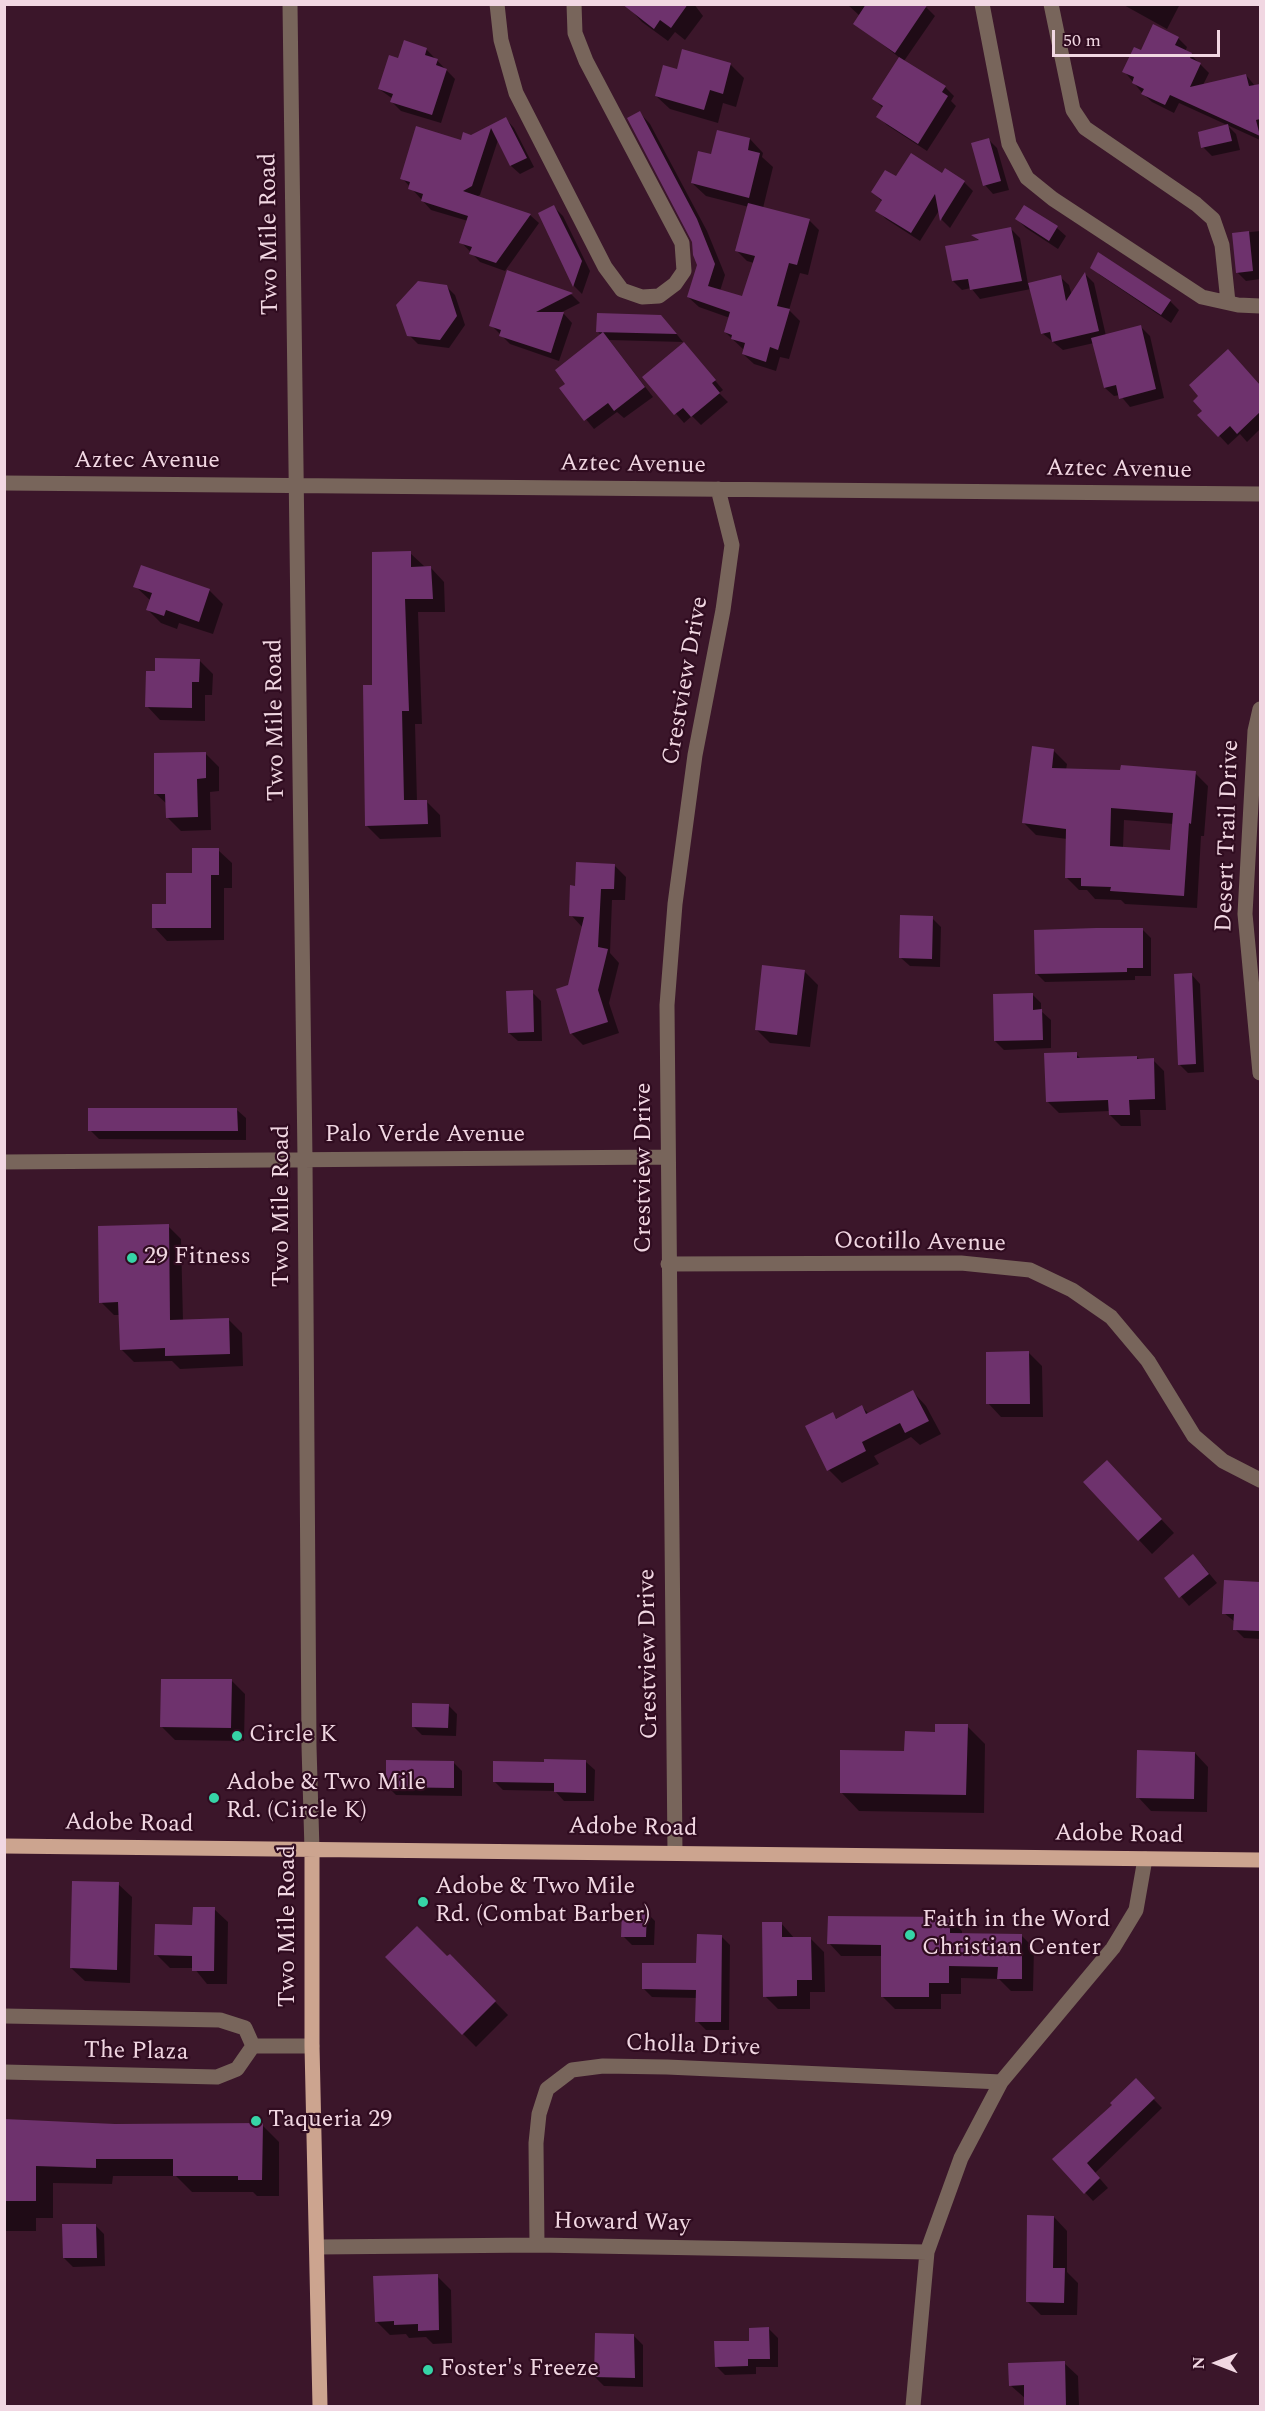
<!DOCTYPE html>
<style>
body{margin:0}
#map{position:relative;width:1265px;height:2411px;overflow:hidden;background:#3b162a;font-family:Spectral,serif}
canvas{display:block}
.frame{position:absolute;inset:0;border:6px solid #f1d7e2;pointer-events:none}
.north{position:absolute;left:1187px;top:2333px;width:60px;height:60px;-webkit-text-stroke:4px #300c20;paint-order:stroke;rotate:270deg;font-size:16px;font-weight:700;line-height:24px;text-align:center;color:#f1d7e2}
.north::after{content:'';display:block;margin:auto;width:21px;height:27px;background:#f1d7e2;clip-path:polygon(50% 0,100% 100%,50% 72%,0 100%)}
.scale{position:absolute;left:1052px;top:30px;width:168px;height:27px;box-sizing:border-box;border:3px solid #f1d7e2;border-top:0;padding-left:8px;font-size:18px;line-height:21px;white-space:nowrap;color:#f1d7e2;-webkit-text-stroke:4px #300c20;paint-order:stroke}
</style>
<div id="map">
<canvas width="1265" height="2411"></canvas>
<div class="frame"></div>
<div class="north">N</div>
<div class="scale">50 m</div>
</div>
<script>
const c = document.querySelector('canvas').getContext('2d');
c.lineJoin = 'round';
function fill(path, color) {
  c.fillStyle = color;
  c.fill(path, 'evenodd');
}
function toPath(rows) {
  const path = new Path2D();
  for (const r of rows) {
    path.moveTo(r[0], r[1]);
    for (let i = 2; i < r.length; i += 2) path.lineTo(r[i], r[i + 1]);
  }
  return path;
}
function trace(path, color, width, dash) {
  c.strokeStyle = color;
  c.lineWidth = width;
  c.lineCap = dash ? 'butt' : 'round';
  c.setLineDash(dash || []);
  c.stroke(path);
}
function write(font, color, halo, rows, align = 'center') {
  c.font = font + ' Spectral,serif';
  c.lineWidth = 4.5;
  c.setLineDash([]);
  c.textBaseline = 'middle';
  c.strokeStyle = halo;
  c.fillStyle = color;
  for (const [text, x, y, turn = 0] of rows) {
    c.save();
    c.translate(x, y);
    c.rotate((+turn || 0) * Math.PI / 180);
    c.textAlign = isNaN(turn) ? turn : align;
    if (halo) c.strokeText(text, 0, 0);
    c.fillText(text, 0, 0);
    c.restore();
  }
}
const shadow = toPath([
 [632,4,694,4,703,16,685,40,675,32,668,41,642,22,629,8],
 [851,4,923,4,935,16,904,61,945,87,954,96,951,101,956,106,927,151,887,125,878,116,883,108,874,99,900,58,855,23,860,16,849,6],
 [1122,4,1180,4,1167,29],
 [1154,26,1178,38,1187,47,1185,52,1191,55,1209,73,1203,85,1246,75,1255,86,1260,85,1260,140,1179,103,1174,113,1152,102,1143,94,1124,71,1142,52],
 [426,49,455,79,441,123,401,111,392,102,393,99,379,89,399,60],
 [683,51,731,65,744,78,736,107,723,103,718,123,670,109,656,96,678,71],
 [640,113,650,124,707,231,725,275,720,291,743,298,754,263,747,261,737,251,749,207,706,196,692,183,712,156,750,139,763,153,762,157,773,167,763,208,809,220,819,230,808,275,800,273,789,310,800,321,789,359,780,357,776,371,754,364,743,354,744,350,725,332,730,318,699,307,688,297,698,265,693,241],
 [506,119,514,128,534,167,520,174,511,166,498,140,480,195,476,197,530,215,539,223,505,271,480,262,461,242,468,221,431,210,402,178,471,137],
 [1228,126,1236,134,1240,150,1212,156,1203,147],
 [988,139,997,148,1009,190,993,194,985,185],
 [945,170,964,182,973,191,950,228,942,220,940,209,920,241,886,219,877,210,883,202,872,192,896,178,942,175],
 [554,207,563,216,590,271,582,294,574,286,540,214],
 [1017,219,1057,228,1066,236,1058,249,1026,228],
 [1011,229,1020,238,1028,284,1060,277,1069,285,1072,296,1086,275,1094,283,1106,336,1141,327,1150,336,1164,398,1130,407,1120,395,1114,396,1105,388,1094,343,1063,350,1042,333,1031,289,980,299,971,288,962,290,953,281,979,241,974,236],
 [1260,231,1260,279,1246,281,1237,272,1233,234],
 [1091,266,1170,301,1179,310,1171,323,1100,275],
 [508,272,572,295,580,303,558,314,564,314,572,323,559,361,510,344,491,325],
 [446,286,455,295,465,325,449,348,418,344,409,335],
 [670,326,683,342,609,340,653,397,624,418,617,412,594,429,561,389,567,384,601,335,597,331],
 [692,353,723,390,719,393,728,402,701,425,692,416,684,423,644,377],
 [1236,360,1260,386,1260,429,1247,442,1240,434,1228,445,1200,415],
 [410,553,424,566,431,568,444,582,445,612,418,612,422,724,415,724,417,802,426,801,440,815,441,837,380,839,366,825,374,686],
 [135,586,209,590,223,604,213,634,179,623,177,629,161,623,148,610,151,601],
 [199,660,213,674,212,695,205,695,205,721,160,720,147,706,157,673],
 [1054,751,1067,764,1066,770,1195,773,1208,786,1204,836,1201,836,1197,908,1125,904,1121,900,1095,899,1087,890,1079,890,1066,877,1067,839,1036,835,1023,822],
 [1124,820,1174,824,1172,851,1123,848],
 [205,753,219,767,219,791,210,792,211,830,181,831,167,817,167,804,156,794],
 [218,850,232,863,232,888,224,888,224,940,167,941,154,927,168,905],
 [614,865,626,877,625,900,612,900,610,953,619,963,609,1003,619,1033,583,1045,571,1033,570,987,583,928,571,915,577,887],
 [932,918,941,927,940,967,910,966,901,958],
 [1142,929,1151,938,1151,976,1135,976,1135,980,1045,982,1036,973],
 [804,971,818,985,810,1047,770,1043,756,1029],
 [1192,975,1200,984,1204,1072,1188,1073,1179,1064],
 [532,992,541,1001,542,1041,518,1041,509,1033],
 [1032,994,1041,1003,1041,1011,1051,1020,1051,1048,1004,1050,995,1041],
 [1076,1054,1081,1059,1137,1057,1140,1060,1153,1060,1164,1071,1166,1110,1140,1110,1141,1126,1121,1126,1110,1115,1110,1111,1059,1113,1047,1101],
 [237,1110,246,1118,246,1140,99,1139,90,1130],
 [168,1226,181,1239,183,1321,229,1320,242,1333,243,1366,180,1369,172,1361,134,1362,121,1349,120,1315,114,1315,101,1302],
 [1029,1353,1042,1366,1043,1417,1001,1417,988,1403],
 [913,1392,926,1406,941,1434,920,1445,911,1437,874,1456,879,1464,842,1483,829,1470,832,1414,838,1420,862,1407,869,1414],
 [1120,1475,1174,1533,1152,1554,1139,1540],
 [1202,1565,1217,1583,1189,1606,1166,1579],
 [1225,1582,1260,1583,1260,1639,1244,1638,1235,1629,1235,1622,1224,1613],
 [231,1680,245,1694,244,1741,175,1740,162,1727],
 [448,1705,457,1714,456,1736,422,1735,413,1726],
 [967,1726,985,1744,984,1813,859,1811,841,1792,906,1753],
 [1195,1753,1208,1767,1207,1812,1151,1811,1138,1797],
 [453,1762,462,1771,462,1796,396,1795,388,1787],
 [586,1762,595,1770,594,1801,564,1801,555,1791,503,1790,494,1781],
 [118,1884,132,1897,130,1983,85,1981,71,1968],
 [214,1909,228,1922,227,1984,207,1984,194,1968,170,1968,156,1954],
 [646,1912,655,1921,654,1945,632,1945,623,1936],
 [949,1919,962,1931,962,1935,1022,1936,1034,1948,1033,1991,1011,1991,999,1979,961,1978,961,1994,941,1994,941,2009,895,2009,882,1996,882,1956,841,1956,829,1943],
 [781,1923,795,1939,811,1939,824,1952,825,1992,810,1992,810,2009,778,2009,765,1996],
 [721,1936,730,1945,729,2030,706,2030,697,2021,697,1998,652,1997,643,1988,698,1965],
 [450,1956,508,2015,476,2047,387,1957,447,1958],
 [1136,2081,1162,2108,1095,2173,1108,2188,1093,2201,1054,2159,1114,2105],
 [4,2121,115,2125,262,2125,279,2142,279,2196,257,2196,253,2192,192,2192,176,2176,113,2176,112,2184,53,2183,53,2218,36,2218,36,2231,4,2231],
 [1054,2217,1067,2231,1067,2272,1078,2283,1077,2315,1041,2315,1027,2301],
 [95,2225,104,2234,105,2266,73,2267,64,2258],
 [437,2276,451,2290,452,2343,433,2344,426,2337,409,2338,406,2334,390,2335,376,2321],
 [769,2329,778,2338,778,2367,756,2367,756,2374,725,2375,716,2366],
 [634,2336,643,2345,643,2387,604,2386,595,2377],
 [1064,2363,1078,2376,1079,2406,1026,2406,1026,2399,1010,2385]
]);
const building = toPath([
 [622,4,688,4,671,28,660,20,654,29],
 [866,4,928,4,895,53,853,24],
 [1153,24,1179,37,1175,45,1192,53,1190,58,1201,63,1190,87,1246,74,1249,86,1260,84,1260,119,1256,120,1260,136,1170,95,1165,105,1141,94,1144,89,1132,83,1134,77,1122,72,1134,47,1141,50],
 [404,40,427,48,425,55,438,59,436,65,447,69,432,115,390,102,393,94,378,89,389,55,398,58],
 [682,49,731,63,723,94,710,90,704,110,655,96,663,65,677,69],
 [899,57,946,86,942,92,948,96,918,144,876,117,883,106,872,99],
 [640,111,697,219,715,264,708,286,742,296,755,256,735,251,748,203,810,219,797,265,789,263,777,306,790,309,778,350,770,347,766,362,742,354,745,343,731,339,732,335,724,332,730,312,687,297,697,265,693,255,692,242,627,118],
 [506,117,527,158,510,166,491,128,472,186,463,191,531,214,496,263,469,254,472,247,459,243,468,216,421,201,423,194,408,189,410,182,400,179,416,126,461,140,463,132,471,135],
 [1228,124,1232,141,1201,148,1198,132],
 [717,130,750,138,748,150,760,153,749,198,691,183,698,151,711,154],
 [989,138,1001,181,983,186,971,143],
 [911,153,942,173,945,168,965,181,940,221,935,194,911,233,875,211,882,200,871,192,885,170,896,176],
 [554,205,582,261,573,287,538,213],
 [1024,205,1058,226,1049,241,1015,219],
 [1011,227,1022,281,970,290,968,279,952,281,945,246,979,240,971,235],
 [1249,231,1253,271,1236,273,1232,233],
 [1098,252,1171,300,1161,315,1090,268],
 [507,270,573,293,536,312,564,312,551,353,499,336,501,330,489,326],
 [1085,272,1099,331,1052,342,1050,332,1041,334,1028,283,1061,275,1066,301],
 [418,281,447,285,457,316,440,340,407,336,396,305],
 [597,313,661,315,677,334,596,332],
 [1141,325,1156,389,1119,399,1116,385,1104,388,1091,338],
 [603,332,645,387,614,411,608,403,584,421,559,388,565,384,555,370],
 [684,342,716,380,712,383,720,393,691,417,683,408,674,415,642,377],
 [1228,349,1260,385,1260,412,1237,434,1230,426,1218,437,1197,415,1202,411,1193,401,1198,396,1189,385],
 [411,551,411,567,431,566,433,599,405,599,409,711,402,711,404,800,427,800,428,824,365,826,363,685,372,685,372,552],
 [141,565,210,589,199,622,166,610,164,616,146,610,152,593,133,587],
 [155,658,200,659,199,682,192,682,192,708,145,707,146,671,155,671],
 [1032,746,1054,749,1052,768,1120,770,1121,765,1196,771,1191,824,1189,823,1184,896,1110,891,1111,887,1081,886,1081,878,1065,878,1066,829,1022,823],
 [1111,808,1173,813,1170,850,1110,846],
 [206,752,206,778,197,779,198,817,166,818,165,794,154,794,154,753],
 [192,848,219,848,219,875,211,875,211,928,152,928,152,904,166,904,166,873,192,873],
 [576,862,615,864,614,889,601,889,598,947,608,949,598,990,608,1022,570,1034,556,989,568,985,584,917,569,916,570,885,575,886],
 [900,915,933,916,932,959,899,958],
 [1096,928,1143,928,1143,968,1127,968,1127,972,1035,974,1034,930],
 [762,965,805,970,797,1035,755,1030],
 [1192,973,1196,1064,1178,1065,1174,974],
 [533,990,534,1032,508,1033,506,991],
 [1033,993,1033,1010,1042,1009,1043,1040,994,1041,993,994],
 [1077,1052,1077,1058,1137,1056,1137,1059,1154,1058,1155,1099,1129,1100,1130,1115,1109,1115,1108,1100,1046,1102,1044,1053],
 [88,1108,237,1108,238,1131,88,1131],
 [169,1224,170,1320,229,1318,230,1354,165,1356,165,1348,120,1350,118,1302,99,1303,98,1226],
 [1029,1351,1030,1404,986,1404,986,1352],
 [913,1390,929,1421,905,1433,900,1423,862,1442,866,1451,827,1471,805,1426,833,1412,836,1419,862,1405,866,1414],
 [1107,1460,1162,1519,1138,1541,1083,1482],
 [1193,1554,1209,1574,1179,1598,1164,1578],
 [1224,1580,1260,1582,1260,1631,1233,1630,1234,1614,1222,1614],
 [161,1679,232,1679,231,1728,160,1727],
 [412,1703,449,1704,448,1728,412,1727],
 [935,1724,968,1724,966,1795,840,1793,840,1750,904,1751,905,1731,935,1732],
 [1137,1750,1195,1752,1194,1799,1136,1798],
 [544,1759,586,1760,586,1793,554,1792,554,1783,493,1782,493,1761,544,1762],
 [386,1760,454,1761,454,1788,386,1787],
 [72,1881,119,1882,117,1970,70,1968],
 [193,1907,215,1907,214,1971,192,1971,192,1956,154,1955,155,1924,192,1925],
 [622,1910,647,1910,646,1937,621,1937],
 [828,1916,950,1917,950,1933,1022,1934,1022,1979,997,1979,998,1967,949,1966,949,1983,929,1983,929,1997,881,1997,881,1945,827,1944],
 [762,1922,782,1922,782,1937,811,1937,812,1980,797,1980,797,1996,763,1997],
 [417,1926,447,1956,450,1954,496,2001,462,2035,385,1957],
 [697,1934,722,1935,721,2022,695,2022,696,1990,642,1989,642,1963,696,1963],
 [1136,2078,1155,2098,1087,2163,1100,2178,1084,2194,1052,2159,1112,2105,1110,2103],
 [4,2119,115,2124,263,2123,262,2180,238,2180,238,2176,173,2176,173,2159,96,2159,96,2168,36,2166,36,2201,4,2201],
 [1027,2215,1054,2216,1053,2268,1065,2268,1064,2303,1026,2302],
 [62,2224,96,2224,97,2258,63,2258],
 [438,2274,439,2330,418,2331,418,2324,394,2325,394,2321,375,2322,373,2276],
 [769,2327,770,2359,748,2359,748,2366,715,2367,714,2341,749,2341,749,2328],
 [595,2333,634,2334,635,2378,594,2377],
 [1065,2361,1066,2406,1024,2406,1024,2385,1009,2386,1008,2363]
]);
const minor = toPath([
 [290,4,305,1159,309,1746,312,1850],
 [497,4,501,40,516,93,605,267,622,290,642,297,659,296,675,284,684,271,682,243,586,61,575,33,574,4],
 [982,4,1009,144,1027,178,1053,199,1202,297,1238,305,1260,306],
 [1051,4,1073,110,1085,128,1196,204,1213,219,1222,245,1228,302],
 [4,483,1260,494],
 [1260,709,1255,731,1245,914,1260,1073],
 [4,1162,667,1157],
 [668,1264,961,1263,1030,1270,1072,1290,1111,1317,1148,1361,1194,1436,1223,1461,1260,1480],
 [675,1852,667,1005,675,904,695,755,723,610,732,545,718,489],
 [4,2016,220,2020,245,2028,253,2046],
 [253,2046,312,2046],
 [4,2072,217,2077,237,2069,253,2046],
 [537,2245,536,2143,539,2114,547,2089,572,2070,603,2066,667,2067,1001,2082],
 [317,2247,537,2245,927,2252],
 [913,2406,927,2252,961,2158,1001,2082,1113,1948,1136,1910,1145,1859]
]);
const major = toPath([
 [4,1846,1260,1860],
 [312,1850,312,2046,320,2406]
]);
const markers = [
 [132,1258,6,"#36d4a7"],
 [237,1736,6,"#36d4a7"],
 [214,1798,6,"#36d4a7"],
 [423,1902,6,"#36d4a7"],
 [910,1935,6,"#36d4a7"],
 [256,2121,6,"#36d4a7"],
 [428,2370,6,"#36d4a7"]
];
const streetNames = [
 ["Two Mile Road",271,234,-91],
 ["Aztec Avenue",147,462],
 ["Aztec Avenue",633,466,1],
 ["Aztec Avenue",1119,471,1],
 ["Crestview Drive",687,681,-80],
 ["Two Mile Road",277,720,-91],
 ["Desert Trail Drive",1229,836,-88],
 ["Palo Verde Avenue",425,1136],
 ["Crestview Drive",645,1168,-90],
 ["Two Mile Road",283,1206,-90],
 ["Ocotillo Avenue",920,1244,1],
 ["Crestview Drive",650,1654,-91],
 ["Adobe Road",129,1825,1],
 ["Adobe Road",633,1829,1],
 ["Adobe Road",1119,1836,1],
 ["Two Mile Road",289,1926,-90],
 ["Cholla Drive",693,2047,2],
 ["The Plaza",136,2053,1],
 ["Howard Way",622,2224,1]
];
const poiNames = [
 ["29 Fitness",144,1258],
 ["Circle K",249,1736],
 ["Adobe & Two Mile",226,1784],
 ["Rd. (Circle K)",226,1812],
 ["Adobe & Two Mile",435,1888],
 ["Rd. (Combat Barber)",435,1916],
 ["Faith in the Word",922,1921],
 ["Christian Center",922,1949],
 ["Taqueria 29",268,2121],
 ["Foster's Freeze",440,2370]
];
fill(shadow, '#0007');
fill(building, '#6e326d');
trace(minor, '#78655b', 15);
trace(major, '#cca48f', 15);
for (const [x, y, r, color] of markers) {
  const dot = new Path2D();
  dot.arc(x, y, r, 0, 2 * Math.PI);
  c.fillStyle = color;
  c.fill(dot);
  trace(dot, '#300c20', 2);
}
write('24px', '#f1d7e2', '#300c20', streetNames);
write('24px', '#f1d7e2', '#300c20', poiNames, 'left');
</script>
